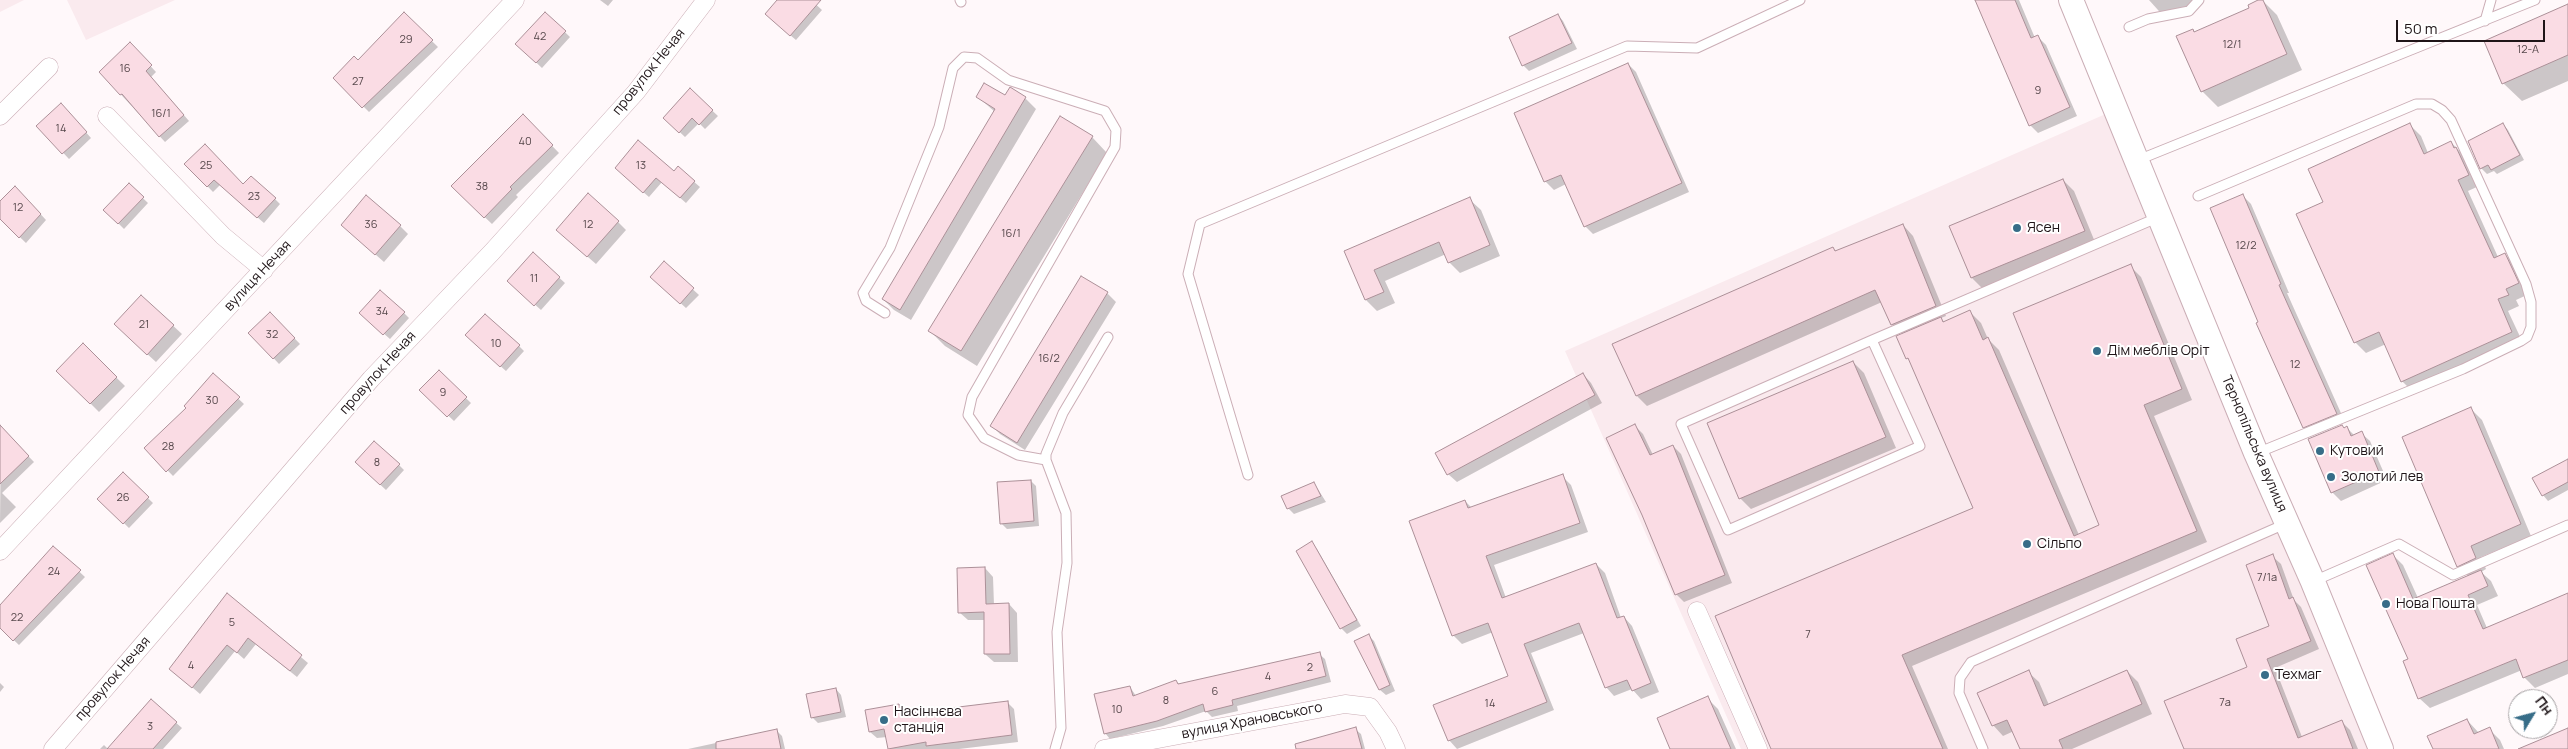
<!DOCTYPE html>
<meta charset="utf-8">
<style>
body{margin:0}
#map{position:relative;width:2568px;height:749px;overflow:hidden;background:#fff8fa;font-family:Manrope,sans-serif}
canvas{display:block}
.north{position:absolute;left:2508px;top:689px;width:50px;height:50px;box-sizing:border-box;background:#fff;border:1px solid #a5a1a3;border-radius:50%;rotate:53deg;font-size:14px;font-weight:700;line-height:20px;text-align:center;color:#1f1518}
.north::after{content:'';display:block;margin:auto;width:18px;height:22px;background:#376d88;clip-path:polygon(50% 0,100% 100%,50% 72%,0 100%)}
.scale{position:absolute;left:2396px;top:20px;width:149px;height:22px;box-sizing:border-box;border:2px solid #1f1518;border-top:0;padding-left:6px;font-size:15px;line-height:18px;white-space:nowrap;color:#1f1518;-webkit-text-stroke:4px #fff;paint-order:stroke}
</style>
<div id="map">
<canvas width="2568" height="749"></canvas>
<div class="north">Пн</div>
<div class="scale">50 m</div>
</div>
<script>
const c = document.querySelector('canvas').getContext('2d');
c.lineJoin = 'round';
function fill(path, color) {
  c.fillStyle = color;
  c.fill(path, 'evenodd');
}
function toPath(rows) {
  const path = new Path2D();
  for (const r of rows) {
    path.moveTo(r[0], r[1]);
    for (let i = 2; i < r.length; i += 2) path.lineTo(r[i], r[i + 1]);
  }
  return path;
}
function trace(path, color, width, dash) {
  c.strokeStyle = color;
  c.lineWidth = width;
  c.lineCap = dash ? 'butt' : 'round';
  c.setLineDash(dash || []);
  c.stroke(path);
}
function write(font, color, halo, rows, align = 'center') {
  c.font = font + ' Manrope,sans-serif';
  c.lineWidth = 4;
  c.setLineDash([]);
  c.textBaseline = 'middle';
  c.strokeStyle = halo;
  c.fillStyle = color;
  for (const [text, x, y, turn = 0] of rows) {
    c.save();
    c.translate(x, y);
    c.rotate((+turn || 0) * Math.PI / 180);
    c.textAlign = isNaN(turn) ? turn : align;
    if (halo) c.strokeText(text, 0, 0);
    c.fillText(text, 0, 0);
    c.restore();
  }
}
const built = toPath([
 [0,0,24,0,0,12],
 [67,0,175,0,86,40],
 [2117,109,2381,749,1741,749,1565,351]
]);
const shadow = toPath([
 [600,0,613,0,608,6],
 [779,0,811,0,822,10,796,40,772,20],
 [1976,0,2019,0,2035,38,2038,37,2046,45,2077,116,2038,133,2030,125],
 [2149,0,2200,0,2202,4,2167,20],
 [2262,0,2277,15,2302,70,2218,107,2203,92,2178,37,2193,30,2196,33,2251,8],
 [2568,5,2568,81,2522,101,2503,83],
 [545,13,570,37,542,68,517,44],
 [404,14,438,47,369,112,335,78,358,62],
 [1558,15,1563,21,1577,49,1529,71,1523,65],
 [130,44,156,72,151,77,189,121,165,142,100,72],
 [1628,64,1636,72,1689,192,1593,234,1585,226,1566,184,1554,190,1545,181],
 [690,90,718,116,705,129,699,123,685,137,670,123],
 [978,97,1025,98,1036,109,911,320,894,310,883,299,995,112],
 [66,110,91,138,69,159,38,126],
 [523,116,559,153,516,195,518,197,492,224,452,186],
 [2503,124,2508,130,2524,160,2497,174,2494,171,2487,174,2481,168,2469,142],
 [2410,125,2421,136,2428,153,2451,142,2462,154,2479,186,2468,191,2498,257,2505,254,2516,266,2529,294,2516,300,2519,306,2508,311,2523,343,2413,392,2402,381,2386,344,2366,353,2355,342,2324,203],
 [1092,137,1107,153,977,366,945,346,930,331],
 [186,164,275,199,280,204,264,223,220,185,213,192],
 [678,168,700,187,686,203,662,182,649,197,622,174,674,172],
 [2063,180,2074,191,2095,242,1983,289,1972,278],
 [129,185,148,203,124,229,105,210],
 [21,193,46,220,26,243,0,218,0,203],
 [2243,196,2251,204,2289,293,2287,293,2345,422,2312,435,2304,427,2260,322],
 [1469,199,1481,210,1500,256,1460,273,1449,262,1446,254,1385,281,1395,303,1377,311,1366,300,1346,252],
 [618,222,626,230,596,264,566,238],
 [1903,225,1913,236,1946,316,1941,318,1945,323,1970,312,1981,323,1988,339,1999,350,2079,535,2101,526,2130,266,2141,277,2192,400,2154,416,2207,542,1912,666,1948,749,1772,749,1974,509,1911,362,1907,358,1903,335,1892,324,1882,302,1647,406,1637,396,1833,248,1837,252],
 [400,226,408,234,384,262,351,233],
 [533,254,565,283,541,310,514,286],
 [664,263,699,295,686,308,657,282],
 [1082,278,1107,293,1116,302,1025,450,1000,434,992,426],
 [141,296,182,334,156,362,124,333],
 [270,313,300,344,279,364,250,333],
 [404,313,409,318,390,339,366,318],
 [472,341,519,346,524,351,506,371],
 [83,345,125,386,99,412,58,371],
 [1853,362,1864,373,1896,448,1751,509,1740,498],
 [439,372,471,403,454,421,421,390],
 [1583,374,1591,383,1602,403,1457,482,1448,474],
 [213,375,244,404,173,476,146,448,188,408],
 [2471,409,2482,420,2531,536,2481,557,2486,569,2481,572,2491,581,2498,596,2477,605,2487,628,2568,595,2568,674,2535,688,2524,677,2522,670,2430,708,2419,698,2410,660,2393,555,2403,565,2418,598,2468,576,2458,566],
 [1635,426,1643,434,1653,455,1673,446,1681,454,1732,583,1684,602,1676,594],
 [1,428,34,462,2,493,16,507,0,523],
 [2347,428,2355,436,2361,433,2370,441,2387,480,2341,501,2332,492,2310,440],
 [2568,460,2568,490,2548,501,2543,495],
 [399,465,404,470,386,490,362,468],
 [123,474,153,503,129,528,99,499],
 [1562,476,1571,485,1588,532,1494,565,1506,598,1596,564,1605,573,1621,618,1624,617,1632,626,1659,692,1641,699,1632,689,1614,696,1606,687,1584,633,1531,653,1554,710,1457,749,1449,740,1509,677,1493,632,1462,644,1453,635,1465,501,1472,508],
 [1031,481,1036,486,1039,526,1007,529,1001,523],
 [1314,483,1326,502,1294,514,1288,508],
 [1311,543,1317,549,1361,626,1347,634,1341,628,1297,551],
 [53,547,85,577,19,645,0,627,0,606],
 [2272,556,2281,564,2294,600,2301,607,2319,649,2275,668,2302,737,2341,721,2350,730,2358,749,2184,749,2248,668,2271,627],
 [985,568,993,577,994,605,1009,604,1017,613,1018,662,994,662,985,654,985,620,968,620,959,612],
 [227,595,308,663,297,677,256,644,244,659,235,651,200,694,178,675],
 [1368,635,1374,641,1395,691,1386,695,1380,690,1356,641],
 [1319,654,1325,659,1331,682,1237,706,1238,711,1212,717,1206,711,1163,726,1110,739,1105,733,1130,687,1136,696,1176,681,1180,685],
 [2127,671,2138,682,2152,714,2072,749,2022,749,2014,731,2003,736,1993,725,2028,672,2039,682,2049,705],
 [0,683,4,687,0,692],
 [836,689,841,695,846,717,818,723,812,717],
 [1707,698,1718,709,1736,749,1672,749],
 [151,701,182,728,163,749,108,749],
 [1007,702,1014,709,1018,742,959,749,889,749,887,737,877,738,870,732,899,705,906,714],
 [2467,720,2479,733,2489,729,2500,740,2504,749,2434,749],
 [1355,729,1361,734,1365,749,1305,749],
 [776,730,782,736,785,749,688,749],
 [104,745,108,749,100,749]
]);
const building = toPath([
 [777,0,821,0,790,36,765,14,777,0],
 [1975,0,2015,0,2031,38,2038,35,2070,107,2029,126,1975,0],
 [2258,0,2263,0,2287,54,2201,92,2176,36,2193,29,2194,32,2249,8,2248,5,2258,0],
 [2568,4,2568,55,2502,84,2484,41,2568,4],
 [404,12,433,40,362,108,333,78,354,56,358,60,404,12],
 [545,12,566,31,536,63,515,44,545,12],
 [1558,14,1572,43,1522,66,1509,37,1558,14],
 [130,42,152,65,146,71,184,115,159,137,122,94,120,95,99,72,130,42],
 [1628,63,1682,183,1584,227,1561,175,1544,182,1514,113,1628,63],
 [984,83,1005,95,1010,87,1026,97,900,310,882,299,995,109,976,97,984,83],
 [690,88,713,110,699,125,692,118,679,133,663,118,690,88],
 [61,103,87,132,62,154,36,126,61,103],
 [523,114,553,145,510,187,512,189,484,218,451,186,523,114],
 [1060,116,1093,136,961,351,928,331,1060,116],
 [2410,123,2424,154,2451,141,2454,148,2456,147,2469,175,2458,180,2494,258,2505,253,2519,283,2506,289,2509,295,2498,299,2512,332,2401,382,2379,332,2354,343,2296,214,2323,202,2308,169,2410,123],
 [2503,123,2520,155,2491,170,2488,165,2480,169,2468,141,2503,123],
 [638,140,674,171,678,166,695,181,680,198,656,178,643,193,615,168,638,140],
 [205,144,243,184,251,176,276,198,257,218,214,180,207,187,184,164,205,144],
 [2063,179,2085,231,1971,278,1949,226,2063,179],
 [129,183,144,197,118,224,103,210,129,183],
 [15,186,41,214,19,238,0,219,0,201,15,186],
 [588,193,619,221,587,257,556,230,588,193],
 [2243,194,2281,284,2279,285,2337,414,2303,428,2256,323,2258,322,2210,208,2243,194],
 [366,195,401,225,375,255,341,225,366,195],
 [1470,197,1490,245,1448,263,1439,242,1374,270,1384,292,1365,300,1344,251,1470,197],
 [1903,224,1936,306,1891,325,1875,290,1636,396,1612,344,1833,247,1835,251,1903,224],
 [533,252,560,277,534,306,507,281,533,252],
 [664,261,694,288,680,304,650,277,664,261],
 [2131,264,2182,389,2144,405,2197,531,1902,655,1943,749,1771,749,1715,616,1973,508,1908,358,1906,359,1896,336,1941,317,1943,322,1970,310,1983,340,1988,337,2074,536,2099,525,2013,313,2131,264],
 [1081,276,1108,292,1017,443,990,426,1081,276],
 [380,290,405,312,383,335,359,313,380,290],
 [141,295,174,325,147,355,114,324,141,295],
 [270,312,295,338,273,359,248,333,270,312],
 [485,314,520,345,500,367,465,335,485,314],
 [83,343,117,377,90,404,56,371,83,343],
 [1853,361,1886,437,1739,499,1707,423,1853,361],
 [439,370,467,397,447,417,419,390,439,370],
 [213,373,240,397,166,472,144,448,186,408,184,406,213,373],
 [1583,373,1595,395,1447,475,1435,453,1583,373],
 [2471,407,2521,524,2471,546,2476,558,2457,567,2402,437,2471,407],
 [1635,424,1650,455,1673,445,1725,575,1675,595,1642,515,1606,438,1635,424],
 [0,425,29,456,0,484,0,425],
 [2342,425,2344,428,2347,426,2351,436,2362,431,2379,472,2331,493,2308,439,2342,425],
 [374,441,400,464,380,485,355,462,374,441],
 [2568,459,2568,482,2542,496,2532,478,2568,459],
 [123,472,149,497,123,524,97,499,123,472],
 [1563,474,1580,523,1486,556,1502,598,1596,563,1617,618,1624,616,1651,683,1632,691,1627,680,1605,688,1579,623,1524,644,1547,702,1448,741,1433,705,1508,676,1488,623,1452,636,1409,521,1465,500,1468,508,1563,474],
 [1031,480,1034,521,1000,524,997,482,1031,480],
 [1314,482,1321,496,1287,509,1281,496,1314,482],
 [1312,541,1357,620,1340,629,1296,551,1312,541],
 [53,546,81,570,13,641,0,628,0,605,53,546],
 [2393,553,2413,599,2481,570,2488,586,2468,595,2483,629,2568,593,2568,660,2523,678,2516,659,2418,699,2403,661,2408,659,2366,565,2393,553],
 [2273,554,2289,599,2293,597,2311,641,2267,659,2298,738,2342,720,2353,749,2184,749,2164,701,2247,667,2236,639,2269,626,2246,565,2273,554],
 [985,567,986,604,1009,603,1010,654,984,654,984,612,958,613,957,568,985,567],
 [227,593,302,655,290,671,248,638,237,653,227,645,192,688,169,669,227,593],
 [1369,634,1390,685,1379,690,1354,641,1369,634],
 [1320,652,1326,676,1232,700,1233,705,1205,712,1203,704,1157,721,1104,734,1094,694,1130,686,1133,696,1176,680,1178,684,1320,652],
 [2029,670,2044,706,2127,670,2142,704,2059,740,2063,749,2020,749,2007,720,1992,726,1977,693,2029,670],
 [836,688,841,712,811,718,806,694,836,688],
 [1708,696,1731,749,1670,749,1657,718,1708,696],
 [151,699,177,722,153,749,107,749,151,699],
 [1008,701,1012,735,926,746,926,742,888,749,884,729,869,732,865,710,899,704,901,714,1008,701],
 [2467,719,2474,734,2490,727,2499,749,2433,749,2427,736,2467,719],
 [1356,727,1362,749,1296,749,1295,744,1356,727],
 [2568,728,2568,749,2518,749,2568,728],
 [777,729,781,749,716,749,716,742,777,729]
]);
const lane = toPath([
 [960,0,961,2],
 [2485,21,2491,0],
 [2129,27,2148,19,2189,11,2199,0],
 [2138,160,2535,0],
 [2198,196,2416,104,2432,104,2442,110,2451,120,2526,284,2531,302,2531,327,2527,337,2521,341,2463,369,2257,453],
 [885,313,866,301,863,293,890,248,939,127,953,68,964,57,977,58,1008,80,1105,111,1116,130,1115,147,972,397,968,415,984,438,1018,455,1046,460],
 [1872,340,1920,446,1728,530,1681,424,1872,340,2159,217],
 [1248,475,1188,274,1200,224,1627,46,1697,48,1800,0],
 [2314,581,2399,544,2453,575,2568,525],
 [1055,749,1061,728,1057,632,1067,563,1066,513,1046,460,1046,454,1063,413,1108,337],
 [1983,749,1959,693,1960,678,1971,662,2285,524]
]);
const street = toPath([
 [0,116,49,67],
 [107,116,223,236,264,270],
 [0,551,515,0],
 [1697,611,1758,749],
 [53,749,371,379,492,252,636,92,706,0],
 [1104,749,1345,704,1370,707,1388,732,1396,749]
]);
const secondary = toPath([
 [2071,0,2256,453,2313,582,2381,749]
]);
const markers = [
 [2017,228,5,"#376d88"],
 [2097,351,5,"#376d88"],
 [2320,451,5,"#376d88"],
 [2331,477,5,"#376d88"],
 [2027,544,5,"#376d88"],
 [2386,604,5,"#376d88"],
 [2265,675,5,"#376d88"],
 [884,720,5,"#376d88"]
];
const numberNames = [
 ["42",540,37],
 ["29",406,40],
 ["12/1",2232,45],
 ["12-А",2528,50],
 ["16",125,69],
 ["27",358,82],
 ["9",2038,91],
 ["16/1",161,114],
 ["14",61,129],
 ["40",525,142],
 ["25",206,166],
 ["13",641,166],
 ["38",482,187],
 ["23",254,197],
 ["12",18,208],
 ["36",371,225],
 ["12",588,225],
 ["16/1",1011,234],
 ["12/2",2246,246],
 ["11",534,279],
 ["34",382,312],
 ["21",144,325],
 ["32",272,335],
 ["10",496,344],
 ["16/2",1049,359],
 ["12",2295,365],
 ["9",443,393],
 ["30",212,401],
 ["28",168,447],
 ["8",377,463],
 ["26",123,498],
 ["24",54,572],
 ["7/1а",2267,578],
 ["22",17,618],
 ["5",232,623],
 ["7",1808,635],
 ["4",191,666],
 ["2",1310,668],
 ["4",1268,677],
 ["6",1215,692],
 ["8",1166,701],
 ["7а",2225,703],
 ["14",1490,704],
 ["10",1117,710],
 ["3",150,727]
];
const streetNames = [
 ["провулок Нечая",649,72,-51],
 ["вулиця Нечая",258,276,-47],
 ["провулок Нечая",378,373,-48],
 ["Тернопільська вулиця",2254,444,67],
 ["провулок Нечая",113,679,-49],
 ["вулиця Храновського",1252,721,-11]
];
const poiNames = [
 ["Ясен",2027,228],
 ["Дім меблів Оріт",2107,351],
 ["Кутовий",2330,451],
 ["Золотий лев",2341,477],
 ["Сільпо",2037,544],
 ["Нова Пошта",2396,604],
 ["Техмаг",2275,675],
 ["Насіннєва",894,712],
 ["станція",894,728]
];
fill(built, '#faeaee');
fill(shadow, '#0003');
fill(building, '#fadce4');
trace(building, '#ac9098', 1);
trace(lane, '#cbaeb6', 11);
trace(street, '#cbaeb6', 19);
trace(secondary, '#cbaeb6', 26);
trace(lane, '#fff', 9);
trace(street, '#fff', 18);
trace(secondary, '#fff', 24);
for (const [x, y, r, color] of markers) {
  const dot = new Path2D();
  dot.arc(x, y, r, 0, 2 * Math.PI);
  c.fillStyle = color;
  c.fill(dot);
  trace(dot, '#fff', 2);
}
write('11px', '#56474b', null, numberNames);
write('14px', '#1f1518', '#fff', streetNames);
write('14px', '#1f1518', '#fff', poiNames, 'left');
</script>
